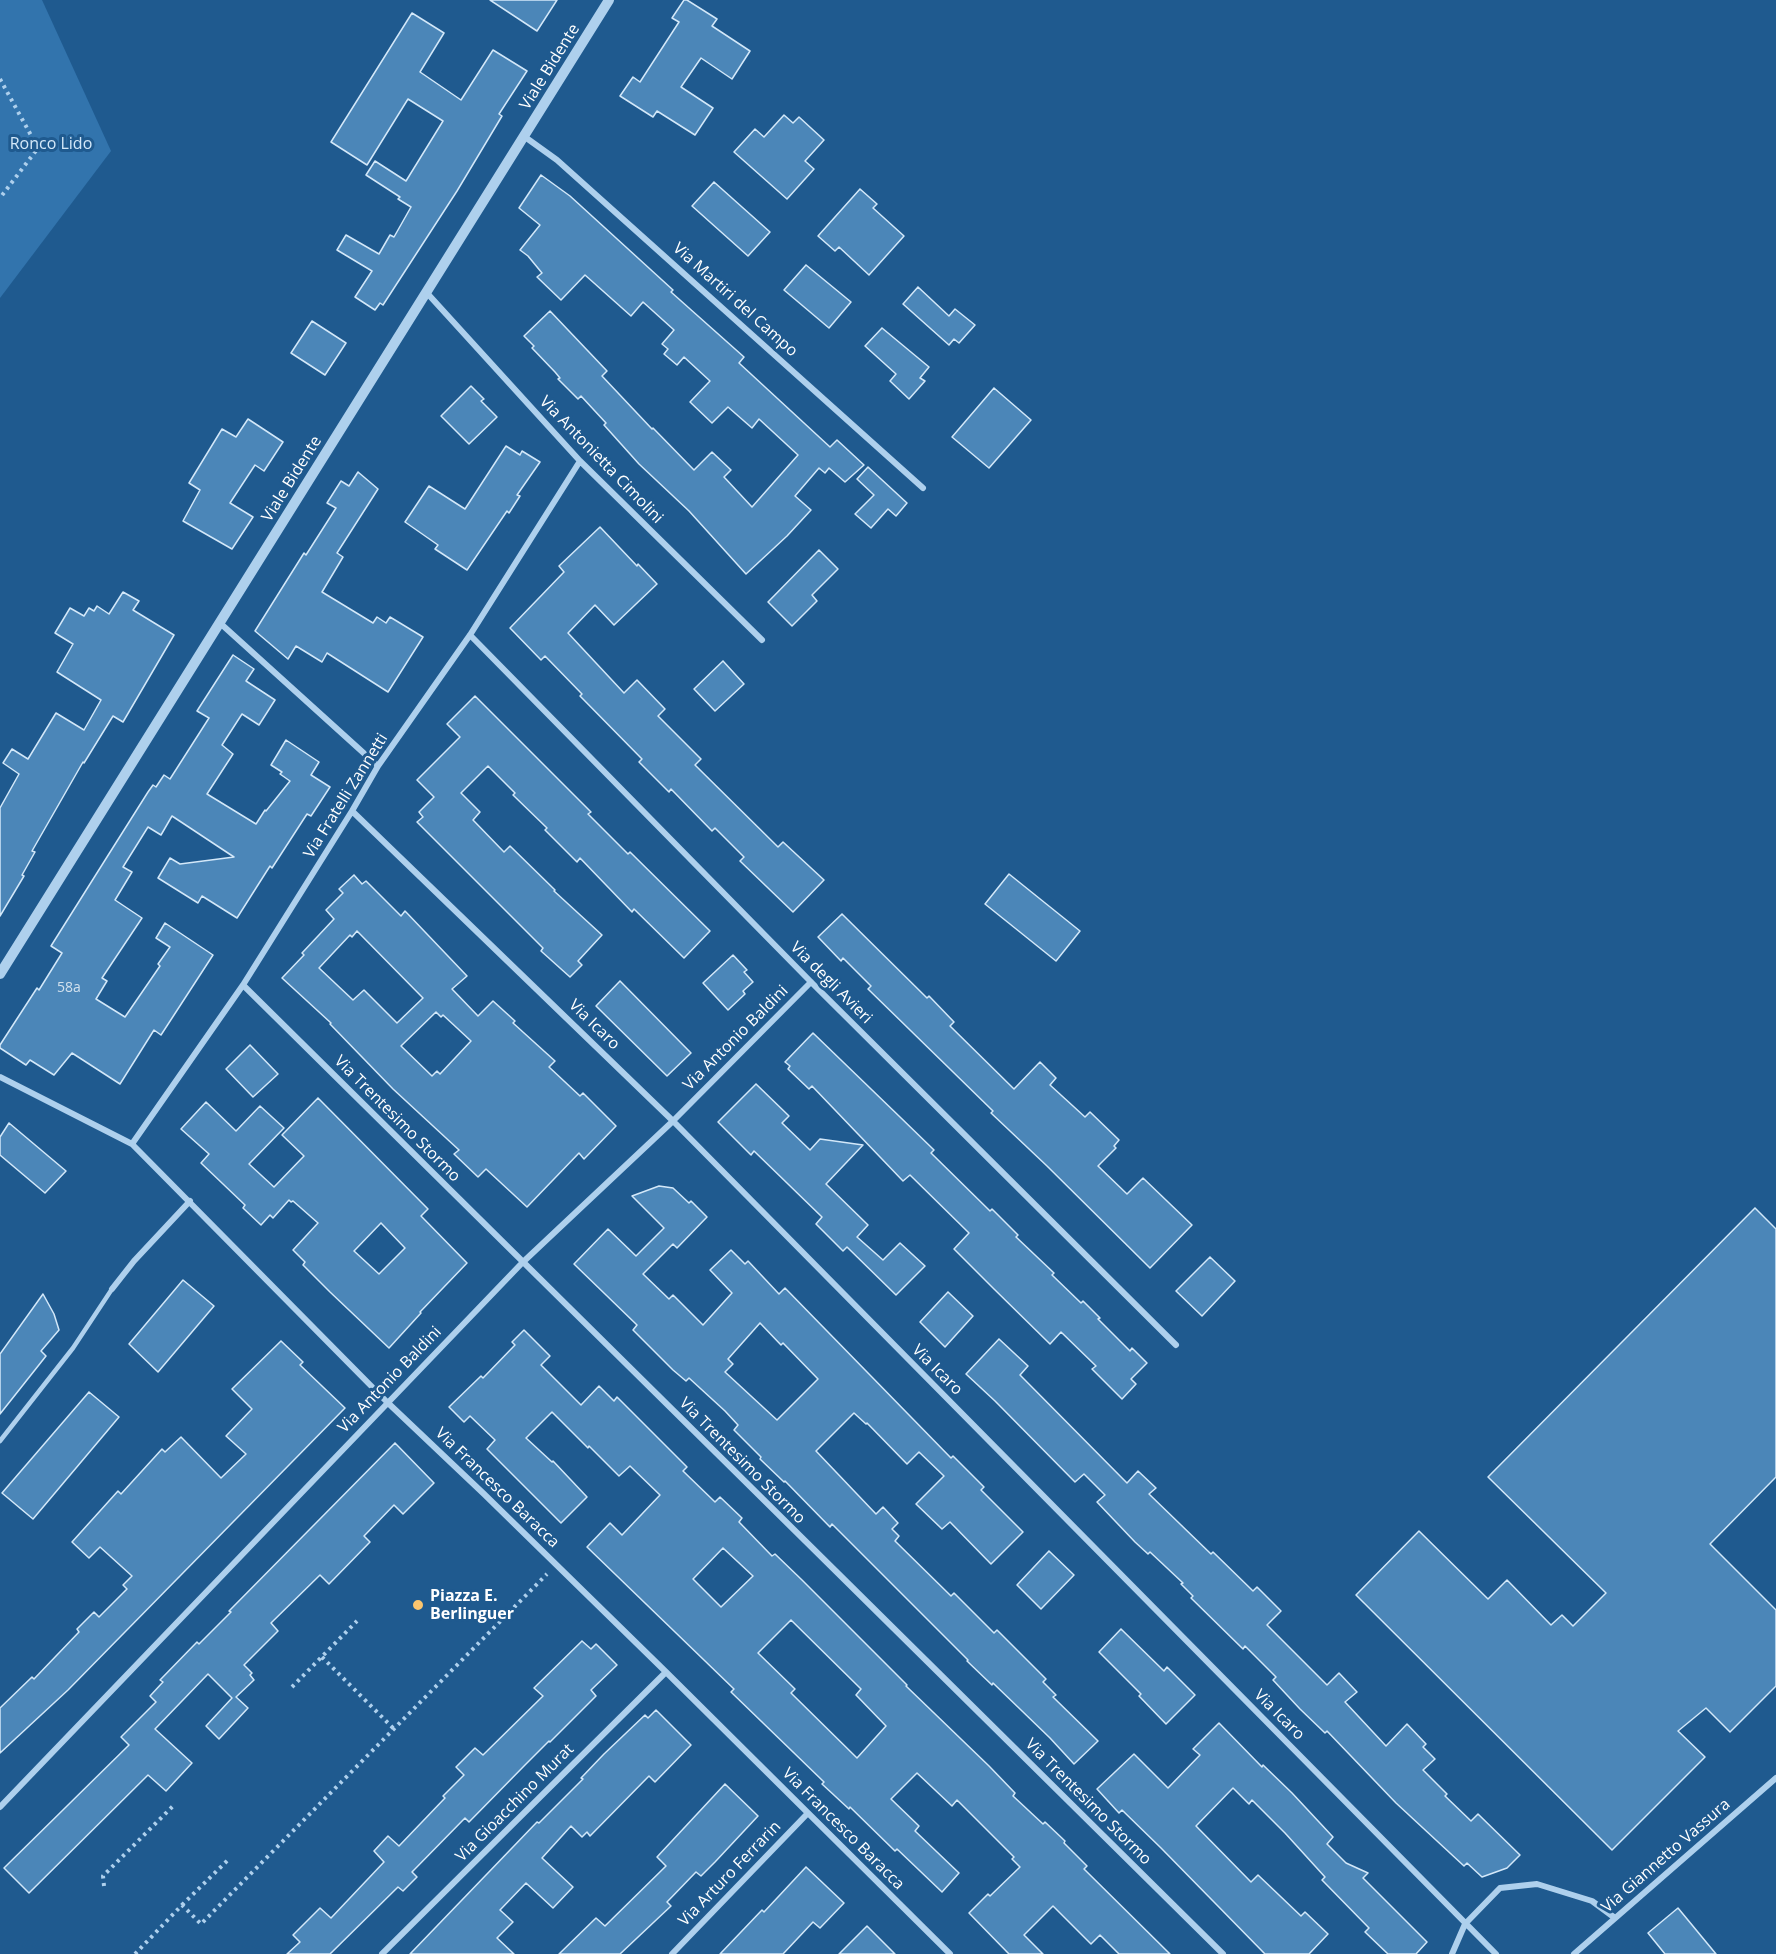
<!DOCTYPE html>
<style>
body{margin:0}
canvas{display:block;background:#1f5a8f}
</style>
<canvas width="1776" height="1954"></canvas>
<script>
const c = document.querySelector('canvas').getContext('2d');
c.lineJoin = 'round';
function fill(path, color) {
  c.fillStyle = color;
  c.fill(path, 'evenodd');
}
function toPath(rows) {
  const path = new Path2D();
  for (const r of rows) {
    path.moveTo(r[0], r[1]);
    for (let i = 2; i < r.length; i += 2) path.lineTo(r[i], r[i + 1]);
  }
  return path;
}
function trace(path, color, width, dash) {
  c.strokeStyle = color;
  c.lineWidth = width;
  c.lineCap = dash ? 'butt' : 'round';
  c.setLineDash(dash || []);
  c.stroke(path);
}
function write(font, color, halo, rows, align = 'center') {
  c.font = font + ' "Open Sans",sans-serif';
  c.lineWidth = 6;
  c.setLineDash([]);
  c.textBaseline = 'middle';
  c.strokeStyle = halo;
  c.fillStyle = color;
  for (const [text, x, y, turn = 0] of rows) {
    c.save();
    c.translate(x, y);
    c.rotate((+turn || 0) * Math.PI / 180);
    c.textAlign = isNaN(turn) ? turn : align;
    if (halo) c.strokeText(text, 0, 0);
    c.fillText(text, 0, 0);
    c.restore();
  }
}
const green = toPath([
 [0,0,42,0,111,151,0,298]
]);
const building = toPath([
 [490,0,557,0,537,31,490,0],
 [684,0,687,0,717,19,712,26,750,51,732,79,701,58,681,87,713,108,695,135,657,111,653,117,620,96,633,77,640,82,679,22,672,18,684,0],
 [412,13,444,33,420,72,461,100,493,50,527,71,499,114,502,116,457,191,383,305,380,303,375,310,355,297,372,271,337,250,346,235,379,254,390,235,394,237,411,207,398,199,400,197,366,175,375,161,406,181,443,121,408,99,367,165,331,142,412,13],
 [784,115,793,123,799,117,824,140,805,161,814,169,787,199,734,152,755,129,764,137,784,115],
 [541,175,570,196,673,290,671,292,744,357,739,363,830,447,837,440,864,465,845,482,829,468,825,473,819,468,795,496,811,510,787,536,746,574,689,511,639,464,604,425,606,423,581,396,578,399,558,379,560,378,555,372,532,348,534,346,524,336,550,311,607,371,602,376,652,429,653,428,694,470,712,452,731,470,724,477,752,507,798,455,759,419,752,428,728,407,712,423,690,402,710,381,684,357,677,365,664,354,668,349,662,344,674,330,643,302,631,316,585,275,561,300,537,277,542,273,528,256,520,250,540,225,519,208,541,175],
 [714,182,770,232,748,256,692,206,714,182],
 [860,189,877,204,873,208,904,236,869,275,839,247,835,251,818,236,860,189],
 [806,265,851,302,829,328,784,290,806,265],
 [918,287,949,316,955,309,975,325,959,343,954,339,949,345,903,304,918,287],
 [312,321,346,343,325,375,291,353,312,321],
 [882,328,929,367,920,378,925,381,909,399,890,381,896,374,865,346,882,328],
 [471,386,484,399,481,401,497,417,469,444,441,416,471,386],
 [994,388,1031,420,989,468,952,437,994,388],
 [248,419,283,442,264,471,255,465,230,503,253,517,232,549,183,521,200,490,189,483,222,429,236,437,248,419],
 [506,446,520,455,522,451,540,462,517,495,520,496,509,513,507,511,467,570,435,549,438,545,405,522,429,486,465,509,506,446],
 [868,467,907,503,896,516,888,509,871,528,855,514,874,495,857,479,868,467],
 [358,472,378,489,337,553,343,557,322,592,373,623,377,617,386,623,390,617,423,637,388,692,327,653,322,662,296,646,288,659,255,631,304,553,306,555,336,508,327,503,341,481,349,486,358,472],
 [600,527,637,566,638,564,657,584,614,625,595,605,568,633,624,693,637,680,665,709,658,716,701,759,695,765,778,847,783,842,824,880,793,912,740,861,744,857,715,828,712,831,671,789,669,792,639,762,642,759,580,696,582,694,545,656,541,660,510,628,564,572,559,566,600,527],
 [819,550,838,569,812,595,817,601,792,626,768,602,819,550],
 [123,592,139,601,133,610,174,635,123,722,113,716,84,763,83,762,32,851,35,852,22,875,24,876,0,916,0,808,19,774,3,763,12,749,28,759,56,713,84,730,101,700,57,672,73,644,55,633,70,608,84,616,89,608,94,611,97,606,109,614,123,592],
 [233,655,254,669,246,681,275,700,259,725,242,714,222,745,233,754,207,794,256,824,265,810,266,811,290,781,280,774,282,772,271,765,286,740,319,762,311,775,330,787,311,816,307,814,272,868,270,866,237,918,202,896,198,903,158,878,170,858,180,864,234,857,172,816,161,835,148,827,123,867,132,872,115,900,142,918,102,978,107,981,96,999,125,1017,160,966,158,964,170,947,156,938,165,923,213,955,161,1035,154,1030,120,1084,72,1053,54,1075,30,1060,26,1065,0,1048,0,1045,37,988,39,990,62,953,51,946,107,857,148,792,153,785,156,787,164,775,170,779,209,718,197,711,233,655],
 [723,661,744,684,715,711,694,689,723,661],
 [475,696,591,812,588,814,628,854,630,852,710,931,684,958,634,909,632,912,580,858,577,862,545,830,547,828,513,795,515,793,488,766,461,793,480,812,473,820,504,852,510,846,555,890,554,891,602,935,578,961,582,965,570,977,541,951,543,948,417,822,423,817,419,812,434,797,417,780,460,737,447,724,475,696],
 [1009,874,1080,931,1056,961,985,904,1009,874],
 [354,875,362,884,366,881,401,916,405,911,467,976,452,989,478,1016,493,1001,515,1021,513,1023,555,1061,549,1067,580,1096,583,1093,616,1126,584,1159,579,1153,527,1207,486,1169,478,1177,454,1154,459,1150,393,1089,330,1024,331,1023,282,978,304,955,302,953,334,919,326,910,343,893,339,889,354,875],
 [357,931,423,998,397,1023,364,990,353,1000,319,968,350,935,352,937,357,931],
 [436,1012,441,1017,443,1015,471,1041,440,1074,437,1071,432,1076,401,1046,436,1012],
 [842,914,927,998,929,996,954,1022,950,1026,1014,1089,1040,1062,1056,1078,1050,1085,1085,1117,1090,1112,1119,1140,1114,1146,1116,1148,1098,1166,1127,1194,1143,1178,1192,1225,1150,1268,1047,1166,991,1113,993,1111,868,989,871,986,843,958,841,961,818,937,842,914],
 [733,955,747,970,744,972,753,982,743,991,745,994,728,1010,703,983,733,955],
 [620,981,691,1053,667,1076,596,1006,620,981],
 [813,1033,900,1117,934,1150,931,1153,990,1211,992,1209,1018,1235,1016,1237,1054,1273,1052,1275,1081,1303,1083,1301,1100,1318,1098,1319,1130,1351,1132,1348,1147,1363,1131,1379,1136,1384,1122,1399,1092,1369,1096,1366,1061,1332,1050,1344,993,1288,954,1249,969,1233,910,1175,903,1181,812,1086,809,1089,788,1069,790,1066,785,1062,813,1033],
 [250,1045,278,1074,253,1097,226,1069,250,1045],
 [756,1084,789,1116,782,1123,810,1150,820,1139,863,1145,826,1184,868,1225,857,1237,883,1260,900,1243,925,1266,896,1295,847,1247,843,1251,816,1224,822,1217,754,1151,751,1155,718,1122,756,1084],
 [318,1098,428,1209,421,1216,467,1263,420,1312,421,1313,389,1348,330,1292,303,1265,305,1262,293,1250,318,1223,293,1201,291,1202,289,1200,273,1218,270,1215,261,1225,243,1208,245,1205,201,1163,209,1154,181,1129,206,1102,236,1131,260,1106,284,1128,249,1164,274,1187,304,1156,282,1135,318,1098],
 [381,1223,405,1248,379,1274,354,1251,381,1223],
 [9,1123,66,1171,45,1193,0,1155,0,1137,9,1123],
 [659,1186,673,1188,689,1203,691,1201,707,1217,677,1248,673,1244,643,1274,669,1299,673,1295,703,1325,732,1293,710,1270,731,1250,745,1264,748,1261,779,1294,785,1288,951,1458,953,1456,984,1487,981,1490,1023,1532,991,1564,950,1522,942,1529,916,1504,944,1476,919,1452,907,1464,867,1423,866,1424,854,1413,816,1451,876,1514,883,1507,898,1523,892,1529,899,1536,895,1541,951,1596,954,1593,994,1633,997,1630,1046,1679,1043,1682,1056,1695,1053,1697,1098,1741,1074,1764,1050,1738,993,1683,992,1685,967,1661,968,1660,832,1524,830,1527,785,1481,784,1482,760,1459,761,1457,734,1430,738,1425,725,1411,689,1378,686,1381,673,1370,633,1330,637,1325,574,1264,608,1229,636,1256,664,1228,632,1196,659,1186],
 [760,1323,781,1345,783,1343,818,1379,777,1420,725,1372,733,1364,728,1359,760,1323],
 [1755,1208,1776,1229,1776,1477,1710,1544,1776,1610,1776,1686,1730,1732,1706,1708,1678,1731,1705,1757,1612,1850,1356,1595,1419,1531,1488,1599,1507,1580,1551,1625,1562,1615,1573,1626,1606,1593,1488,1477,1755,1208],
 [1210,1257,1235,1281,1202,1316,1176,1291,1210,1257],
 [183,1280,214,1306,158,1372,129,1344,183,1280],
 [948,1292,973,1316,945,1347,920,1322,948,1292],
 [43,1294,54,1314,59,1330,41,1351,46,1356,0,1414,0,1354,43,1294],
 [524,1330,550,1356,541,1365,581,1405,599,1386,614,1401,617,1397,687,1467,683,1471,715,1502,720,1497,742,1518,739,1522,772,1556,775,1554,802,1580,907,1685,906,1686,989,1766,1015,1793,1013,1796,1043,1824,1045,1822,1065,1841,1064,1843,1087,1866,1084,1869,1170,1954,1119,1954,1100,1935,1091,1944,1053,1906,1024,1935,1043,1954,1009,1954,969,1913,988,1894,990,1896,1020,1867,1012,1859,1014,1857,957,1800,952,1806,917,1773,891,1799,919,1826,915,1831,959,1873,942,1892,897,1849,895,1851,850,1807,849,1809,822,1784,824,1782,731,1692,734,1689,587,1547,610,1523,622,1535,660,1495,630,1466,619,1476,589,1446,588,1448,552,1412,526,1438,552,1462,553,1461,587,1497,561,1523,487,1449,495,1440,470,1416,464,1422,449,1407,481,1376,483,1378,515,1345,512,1342,524,1330],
 [723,1548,753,1576,721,1607,693,1579,723,1548],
 [791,1620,861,1689,856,1695,886,1726,857,1758,791,1693,795,1689,758,1653,791,1620],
 [999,1339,1028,1366,1020,1375,1127,1483,1138,1471,1156,1488,1149,1494,1211,1554,1213,1552,1253,1591,1257,1587,1281,1611,1267,1625,1327,1685,1339,1673,1357,1692,1345,1702,1386,1746,1407,1724,1426,1744,1423,1747,1435,1759,1423,1770,1447,1794,1445,1796,1471,1821,1478,1814,1520,1855,1507,1868,1482,1877,1467,1863,1464,1866,1396,1803,1327,1731,1325,1733,1300,1709,1273,1680,1276,1677,1245,1646,1243,1649,1191,1598,1193,1596,1181,1584,1183,1583,1150,1552,1148,1554,1135,1542,1097,1502,1105,1495,1084,1474,1075,1482,995,1401,966,1374,999,1339],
 [281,1341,303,1362,300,1365,345,1408,68,1690,0,1753,0,1708,32,1677,34,1679,79,1632,77,1629,94,1612,99,1617,127,1589,123,1585,132,1576,100,1547,89,1558,72,1542,118,1491,121,1494,162,1449,165,1452,181,1437,221,1478,246,1454,226,1436,252,1409,232,1389,281,1341],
 [89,1392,119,1417,33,1519,2,1493,89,1392],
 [395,1443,434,1483,403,1514,394,1505,364,1536,370,1542,329,1584,320,1575,271,1623,278,1631,244,1665,252,1673,250,1675,254,1680,236,1697,248,1708,219,1739,206,1726,232,1698,208,1674,155,1729,192,1763,166,1791,148,1775,29,1893,4,1868,129,1745,121,1737,156,1702,150,1696,163,1682,160,1680,197,1642,199,1644,231,1612,229,1611,395,1443],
 [1049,1551,1074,1575,1041,1609,1017,1585,1049,1551],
 [1121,1629,1164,1671,1167,1667,1195,1695,1166,1724,1139,1696,1141,1694,1099,1652,1121,1629],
 [582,1641,591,1649,596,1644,617,1665,591,1690,596,1696,550,1742,549,1741,525,1765,469,1822,465,1818,412,1872,417,1877,403,1891,398,1887,330,1954,287,1954,300,1942,293,1935,320,1908,331,1918,384,1862,374,1851,388,1836,399,1846,445,1798,443,1796,464,1775,456,1767,475,1748,483,1755,543,1696,534,1688,582,1641],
 [656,1710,691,1745,655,1782,649,1776,590,1836,587,1832,582,1837,571,1826,542,1858,573,1887,553,1908,526,1883,500,1910,513,1922,497,1938,514,1954,410,1954,537,1822,539,1823,583,1779,581,1778,604,1754,645,1715,648,1718,656,1710],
 [1219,1723,1262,1767,1263,1765,1292,1793,1333,1837,1327,1844,1346,1863,1368,1873,1363,1878,1427,1942,1416,1954,1388,1954,1365,1932,1369,1928,1322,1880,1325,1877,1285,1833,1252,1800,1249,1804,1233,1788,1196,1826,1251,1882,1258,1875,1301,1916,1305,1912,1328,1934,1309,1954,1265,1954,1161,1848,1122,1810,1119,1813,1097,1789,1134,1754,1168,1788,1200,1755,1193,1749,1219,1723],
 [725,1784,758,1816,715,1862,701,1876,696,1872,667,1902,671,1906,620,1954,559,1954,596,1918,605,1926,666,1866,657,1857,725,1784],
 [806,1867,844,1903,820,1928,813,1922,783,1954,720,1954,762,1910,764,1912,806,1867],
 [1678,1908,1716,1954,1665,1954,1648,1933,1678,1908],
 [867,1926,895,1954,839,1954,867,1926]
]);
const path = toPath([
 [0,79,38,148,0,198],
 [322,1657,394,1729],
 [292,1687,357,1621],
 [104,1886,103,1876,174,1805],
 [182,1905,228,1860],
 [135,1954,182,1905,201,1924,547,1574]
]);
const service = toPath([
 [0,1441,73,1348,112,1289]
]);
const minor = toPath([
 [525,137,557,160,923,488],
 [427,293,580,461,762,640],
 [220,623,378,766],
 [470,635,811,982,1176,1345],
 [352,811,673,1121,1496,1954],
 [243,985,1223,1954],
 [0,1077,132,1144,387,1402,484,1494,666,1672,950,1954],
 [132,1144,243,985,352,811,378,766,470,635,580,461],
 [112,1289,134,1261,190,1201],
 [0,1807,522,1263,673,1121,811,982],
 [382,1954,666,1672],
 [672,1954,808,1813],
 [1452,1954,1465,1924,1500,1888,1537,1884,1592,1901,1615,1918],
 [1574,1954,1776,1778]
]);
const tertiary = toPath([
 [0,974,609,0]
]);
const markers = [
 [418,1605,6,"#fbc56e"]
];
const numberNames = [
 ["58a",69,988]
];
const streetNames = [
 ["Viale Bidente",550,67,-58],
 ["Via Martiri del Campo",735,300,42],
 ["Via Antonietta Cimolini",601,460,46],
 ["Viale Bidente",292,479,-58],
 ["Via Fratelli Zannetti",346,796,-58],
 ["Via degli Avieri",831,983,45],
 ["Via Icaro",594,1025,44],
 ["Via Antonio Baldini",736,1038,-45],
 ["Via Trentesimo Stormo",397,1119,45],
 ["Via Icaro",937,1370,45],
 ["Via Antonio Baldini",390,1380,-46],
 ["Via Trentesimo Stormo",742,1461,45],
 ["Via Francesco Baracca",497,1488,44],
 ["Via Icaro",1279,1715,45],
 ["Via Trentesimo Stormo",1088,1802,45],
 ["Via Gioacchino Murat",515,1803,-45],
 ["Via Francesco Baracca",843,1829,45],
 ["Via Giannetto Vassura",1666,1856,-41],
 ["Via Arturo Ferrarin",730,1874,-46]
];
const parkNames = [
 ["Ronco Lido",51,144]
];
const poiNames = [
 ["Piazza E.",430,1596],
 ["Berlinguer",430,1614]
];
fill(green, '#3274ad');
fill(building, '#4b86b8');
trace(building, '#d3e8f9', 1.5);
trace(path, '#aed0ed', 4, [3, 4.5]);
trace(service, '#aed0ed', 4.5);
trace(minor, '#aed0ed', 6);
trace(tertiary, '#aed0ed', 10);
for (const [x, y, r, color] of markers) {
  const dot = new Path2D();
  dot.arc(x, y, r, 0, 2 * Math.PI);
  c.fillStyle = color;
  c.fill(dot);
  trace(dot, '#1f5a8f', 2);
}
write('14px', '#d2e1ed', null, numberNames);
write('16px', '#fff', '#1f5a8f', streetNames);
write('16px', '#d3e8f9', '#1f5a8f', parkNames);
write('bold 16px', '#fff', '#1f5a8f', poiNames, 'left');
</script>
